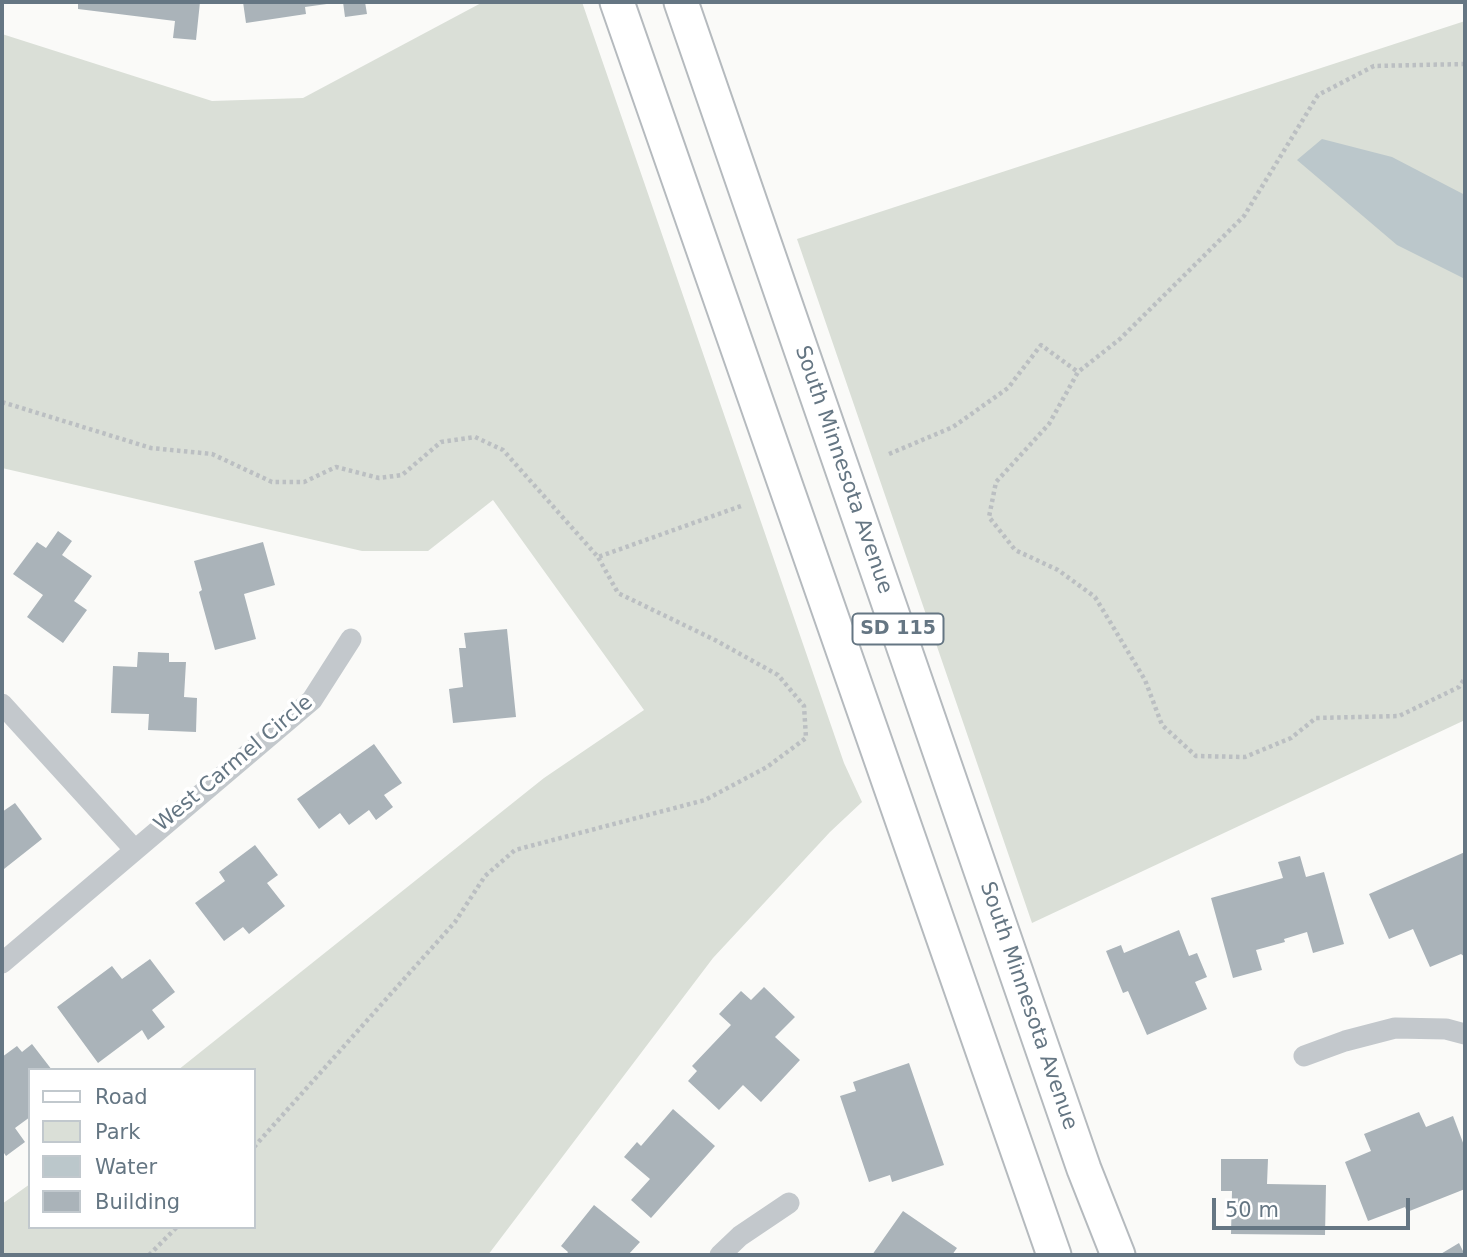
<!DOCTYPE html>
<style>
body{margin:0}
#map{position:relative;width:1467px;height:1257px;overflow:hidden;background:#fafaf8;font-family:"DejaVu Sans",sans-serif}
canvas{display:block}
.frame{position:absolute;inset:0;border:4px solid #657683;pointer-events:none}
.legend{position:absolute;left:28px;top:1068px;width:228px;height:161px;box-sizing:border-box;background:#fff;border:2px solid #c1c8cd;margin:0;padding:9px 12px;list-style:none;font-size:21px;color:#657683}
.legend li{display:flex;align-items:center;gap:14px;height:35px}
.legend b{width:35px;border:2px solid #c1c8cd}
.scale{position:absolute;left:1212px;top:1198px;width:198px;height:32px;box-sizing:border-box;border:4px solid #657683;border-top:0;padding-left:9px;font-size:21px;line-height:24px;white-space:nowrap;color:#657683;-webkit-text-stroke:5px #fff;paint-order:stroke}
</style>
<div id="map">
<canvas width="1467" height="1257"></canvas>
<div class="frame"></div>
<ul class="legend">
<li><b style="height:9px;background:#fff"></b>Road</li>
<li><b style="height:19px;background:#dadfd7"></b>Park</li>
<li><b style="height:19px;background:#bbc7cb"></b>Water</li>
<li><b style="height:19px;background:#aab3b9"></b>Building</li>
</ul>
<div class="scale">50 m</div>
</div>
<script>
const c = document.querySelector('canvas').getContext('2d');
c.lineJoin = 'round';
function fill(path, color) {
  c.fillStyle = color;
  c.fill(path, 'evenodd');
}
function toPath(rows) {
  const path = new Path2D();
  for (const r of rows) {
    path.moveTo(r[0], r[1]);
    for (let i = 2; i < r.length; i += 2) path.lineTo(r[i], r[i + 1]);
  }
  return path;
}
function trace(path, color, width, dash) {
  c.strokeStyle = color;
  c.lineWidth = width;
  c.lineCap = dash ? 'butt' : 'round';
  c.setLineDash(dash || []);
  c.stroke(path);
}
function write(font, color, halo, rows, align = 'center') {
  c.font = font + ' "DejaVu Sans",sans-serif';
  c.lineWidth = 7;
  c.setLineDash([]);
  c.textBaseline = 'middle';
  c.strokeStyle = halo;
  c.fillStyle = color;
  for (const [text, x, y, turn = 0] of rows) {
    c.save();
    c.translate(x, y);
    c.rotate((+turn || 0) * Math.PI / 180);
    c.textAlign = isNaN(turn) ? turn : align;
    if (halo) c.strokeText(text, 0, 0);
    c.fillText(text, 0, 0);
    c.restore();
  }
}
const green = toPath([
 [483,2,582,2,844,763,862,802,830,832,713,958,488,1255,2,1255,2,1204,30,1184,30,1227,254,1227,254,1070,178,1070,544,778,644,710,493,500,428,551,362,551,2,468,2,34,212,101,303,98],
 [1465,21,1465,720,1032,923,797,239]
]);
const water = toPath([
 [1322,139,1392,157,1465,195,1465,279,1397,245,1297,160]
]);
const building = toPath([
 [78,2,200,2,196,40,173,38,175,21,78,9],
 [243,2,334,2,334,3,305,7,306,14,246,23],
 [343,2,365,2,367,14,345,17],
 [58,531,72,541,62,555,92,576,74,601,87,610,63,643,27,617,43,595,13,574,37,542,46,548],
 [263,542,275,585,244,594,256,639,215,650,199,592,202,590,194,561],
 [507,629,516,717,453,723,449,689,463,687,459,648,466,648,464,633],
 [138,652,169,653,169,662,186,662,184,697,197,698,196,732,148,730,149,714,111,713,113,666,137,667],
 [374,744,402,783,384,795,393,807,376,820,369,810,349,825,340,813,319,829,297,799],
 [15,803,42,839,4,869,2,812],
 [255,845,278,875,267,883,285,906,249,934,243,927,224,941,195,903,225,881,219,872],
 [1465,852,1465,957,1461,954,1430,967,1413,929,1389,939,1369,894],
 [1300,856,1306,877,1324,872,1344,944,1313,953,1307,932,1284,939,1285,942,1256,950,1262,970,1233,978,1211,898,1283,878,1278,862],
 [1179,930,1189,956,1197,953,1207,977,1195,982,1207,1009,1147,1035,1128,991,1123,993,1106,951,1121,945,1124,953],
 [150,959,175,992,152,1010,165,1027,148,1040,142,1030,98,1063,57,1007,112,966,122,979],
 [764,987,795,1017,775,1037,800,1060,761,1102,743,1085,719,1110,688,1081,697,1071,692,1066,731,1025,719,1014,741,991,751,1000],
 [32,1044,52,1070,30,1070,30,1117,15,1128,25,1142,6,1156,2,1150,2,1057,17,1046,22,1052],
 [909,1063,944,1165,892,1182,890,1175,869,1182,840,1096,856,1091,853,1082],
 [673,1109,715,1146,651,1218,631,1200,650,1179,624,1157,637,1142,641,1146],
 [1419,1112,1426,1127,1453,1116,1465,1148,1465,1189,1407,1212,1405,1207,1368,1221,1345,1162,1371,1151,1364,1134],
 [1221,1159,1268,1159,1267,1184,1326,1185,1325,1235,1231,1234,1232,1191,1221,1191],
 [594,1205,640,1242,628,1255,566,1255,568,1252,561,1246],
 [903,1211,957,1248,952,1255,872,1255],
 [1459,1243,1465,1255,1439,1255]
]);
const path = toPath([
 [1465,64,1374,66,1318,95,1244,216,1120,339,1078,372,1049,424,996,482,989,517,1015,550,1058,570,1095,597,1145,680,1162,725,1196,756,1245,757,1291,738,1316,718,1399,716,1459,687,1465,678],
 [2,402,151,448,212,454,272,482,304,482,336,467,379,478,402,475,441,442,475,437,503,450,598,557,741,506],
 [889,454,953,427,1008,388,1041,345,1078,372],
 [254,1147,455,922,485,876,515,850,705,800,767,767,806,738,804,706,778,675,715,640,618,593,598,557],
 [149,1255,177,1227]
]);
const street = toPath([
 [2,704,134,849],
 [2,963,312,700,351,639],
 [1304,1056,1345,1041,1395,1028,1446,1029,1465,1034],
 [720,1255,740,1236,789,1203]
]);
const primary = toPath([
 [617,2,1054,1255],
 [681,2,1084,1169,1118,1255]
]);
const shields = [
 [898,629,91]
];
const shieldNames = [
 ["SD 115",898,629]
];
const streetNames = [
 ["South Minnesota Avenue",843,470,71],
 ["West Carmel Circle",234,764,-40],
 ["South Minnesota Avenue",1028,1006,71]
];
fill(green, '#dadfd7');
fill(water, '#bbc7cb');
fill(building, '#aab3b9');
trace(primary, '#b5babe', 37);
trace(path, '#bbbfc2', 4.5, [3.5, 3.5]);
trace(street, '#c3c8cc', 21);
trace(primary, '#fff', 33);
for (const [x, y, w] of shields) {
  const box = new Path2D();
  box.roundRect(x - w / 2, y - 15.5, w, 31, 5);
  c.fillStyle = '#fff';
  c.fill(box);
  trace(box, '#657683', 2);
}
write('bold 19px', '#657683', null, shieldNames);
write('21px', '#657683', '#fff', streetNames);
</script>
